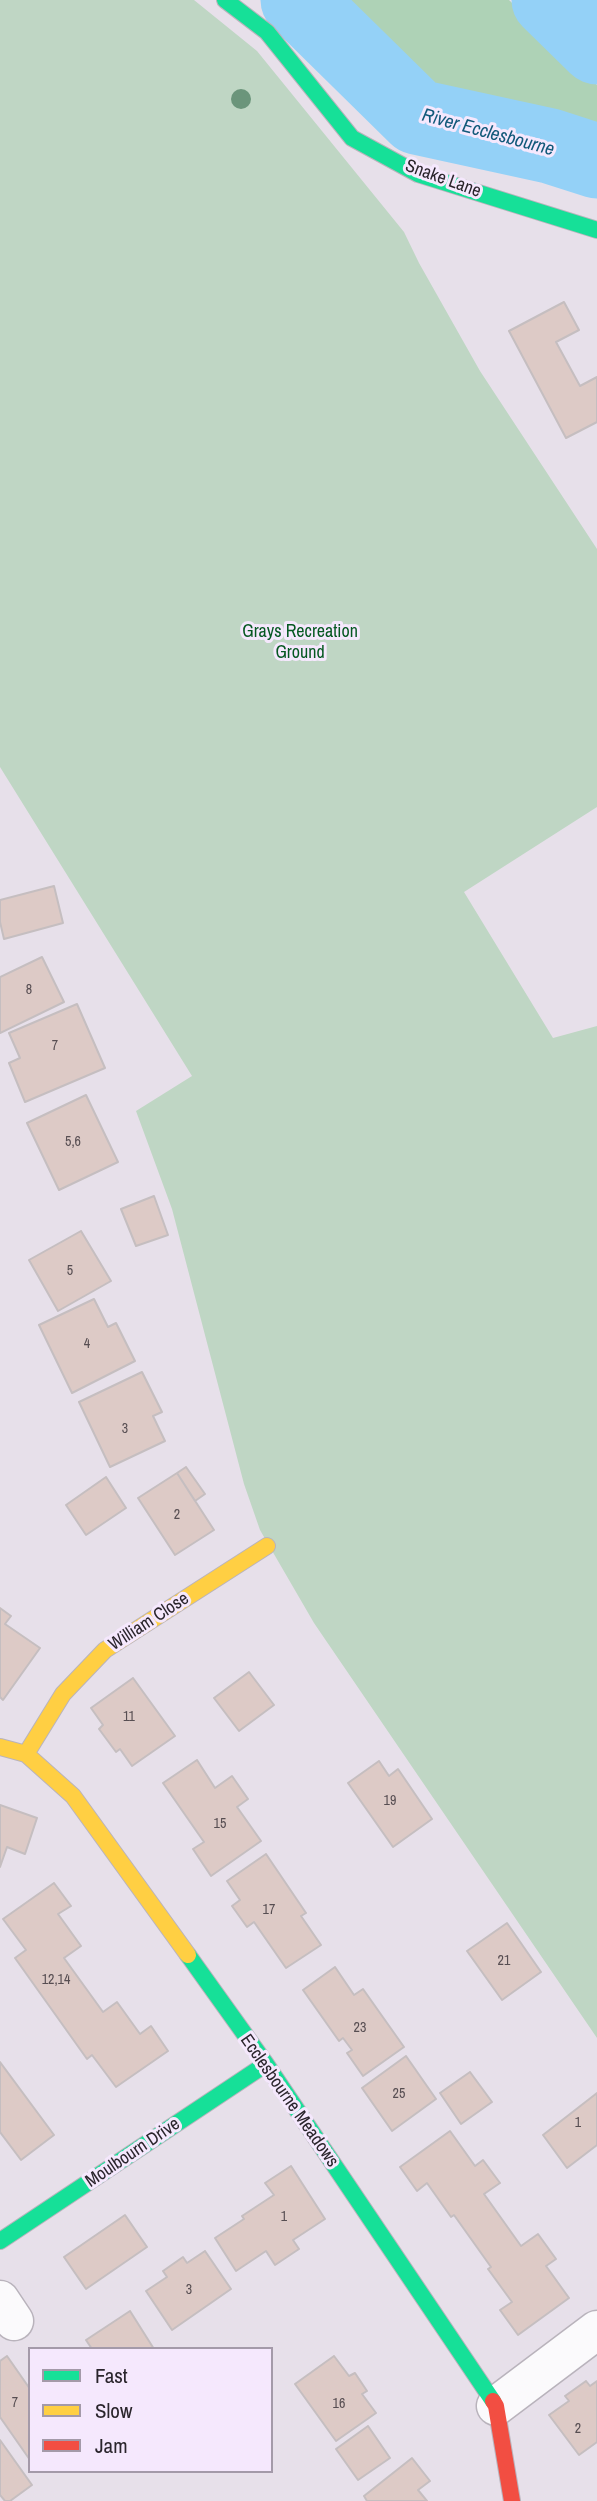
<!DOCTYPE html>
<style>
body{margin:0}
#map{position:relative;width:597px;height:2501px;overflow:hidden;background:#e7e0ea;font-family:"Archivo Narrow",sans-serif}
canvas{display:block}
.legend{position:absolute;left:28px;top:2347px;width:245px;height:126px;box-sizing:border-box;background:#f5e8fd;border:2px solid #a49aa9;margin:0;padding:9px 12px;list-style:none;font-size:21px;color:#2a252c}
.legend li{display:flex;align-items:center;gap:14px;height:35px}
.legend b{width:35px;border:2px solid #a49aa9}
</style>
<div id="map">
<canvas width="597" height="2501"></canvas>
<ul class="legend">
<li><b style="height:9px;background:#16e098"></b>Fast</li>
<li><b style="height:9px;background:#ffcf43"></b>Slow</li>
<li><b style="height:9px;background:#f24e42"></b>Jam</li>
</ul>
</div>
<script>
const c = document.querySelector('canvas').getContext('2d');
c.lineJoin = 'round';
function fill(path, color) {
  c.fillStyle = color;
  c.fill(path, 'evenodd');
}
function toPath(rows) {
  const path = new Path2D();
  for (const r of rows) {
    path.moveTo(r[0], r[1]);
    for (let i = 2; i < r.length; i += 2) path.lineTo(r[i], r[i + 1]);
  }
  return path;
}
function trace(path, color, width, dash) {
  c.strokeStyle = color;
  c.lineWidth = width;
  c.lineCap = dash ? 'butt' : 'round';
  c.setLineDash(dash || []);
  c.stroke(path);
}
function write(font, color, halo, rows, align = 'center') {
  c.font = font + ' "Archivo Narrow",sans-serif';
  c.lineWidth = 6;
  c.setLineDash([]);
  c.textBaseline = 'middle';
  c.strokeStyle = halo;
  c.fillStyle = color;
  for (const [text, x, y, turn = 0] of rows) {
    c.save();
    c.translate(x, y);
    c.rotate((+turn || 0) * Math.PI / 180);
    c.textAlign = isNaN(turn) ? turn : align;
    if (halo) c.strokeText(text, 0, 0);
    c.fillText(text, 0, 0);
    c.restore();
  }
}
const green = toPath([
 [0,0,194,0,257,51,404,232,419,263,480,371,597,549,597,807,464,892,553,1038,597,1026,597,2038,314,1623,260,1530,244,1484,172,1209,136,1111,192,1076,0,767]
]);
const forest = toPath([
 [338,0,509,0,597,85,597,130,454,101,409,71]
]);
const river = toPath([
 [298,0,417,117,550,146,597,161],
 [549,0,597,47]
]);
const building = toPath([
 [564,302,579,330,556,342,580,386,597,377,597,422,566,438,509,331,564,302],
 [54,886,63,923,4,939,0,922,0,900,54,886],
 [42,957,64,1002,0,1033,0,977,42,957],
 [77,1004,105,1068,25,1102,9,1063,20,1058,9,1033,77,1004],
 [86,1095,118,1162,59,1190,27,1123,86,1095],
 [154,1196,168,1235,136,1246,121,1209,154,1196],
 [81,1231,111,1281,58,1311,29,1260,81,1231],
 [94,1299,108,1327,116,1323,135,1361,72,1393,39,1325,94,1299],
 [142,1372,162,1412,153,1416,165,1441,110,1467,79,1402,142,1372],
 [186,1467,205,1494,195,1501,177,1473,186,1467],
 [177,1473,214,1530,175,1555,138,1498,177,1473],
 [106,1477,126,1508,86,1535,66,1505,106,1477],
 [0,1608,11,1616,5,1624,40,1648,3,1700,0,1697,0,1608],
 [249,1672,274,1705,239,1731,214,1698,249,1672],
 [133,1678,175,1736,132,1766,120,1749,116,1752,99,1729,103,1725,91,1708,133,1678],
 [197,1760,215,1788,232,1776,248,1799,237,1807,261,1841,211,1876,193,1849,204,1842,163,1783,197,1760],
 [379,1761,389,1776,398,1769,432,1819,393,1847,348,1783,379,1761],
 [0,1805,37,1818,25,1854,7,1847,0,1867,0,1805],
 [266,1854,306,1913,301,1916,321,1945,286,1968,254,1922,247,1927,232,1906,240,1900,227,1881,266,1854],
 [54,1883,71,1906,58,1914,81,1946,64,1958,103,2012,117,2002,140,2034,151,2026,168,2051,116,2087,92,2055,87,2059,15,1958,26,1950,3,1919,54,1883],
 [507,1923,541,1972,502,2000,467,1951,507,1923],
 [335,1967,354,1995,363,1989,404,2047,363,2076,347,2053,352,2050,343,2038,339,2041,303,1990,335,1967],
 [406,2056,436,2099,392,2131,362,2088,406,2056],
 [0,2062,54,2135,21,2160,0,2132,0,2062],
 [470,2072,492,2102,461,2124,440,2093,470,2072],
 [597,2093,597,2145,567,2168,543,2135,597,2093],
 [450,2131,475,2166,483,2160,500,2183,484,2194,521,2246,538,2234,556,2259,546,2266,569,2298,518,2335,500,2310,512,2302,488,2269,491,2267,454,2215,451,2217,427,2183,417,2191,400,2167,450,2131],
 [291,2166,325,2219,293,2240,299,2249,275,2265,266,2251,236,2271,215,2238,244,2219,242,2216,274,2195,265,2183,291,2166],
 [125,2215,147,2247,86,2289,64,2257,125,2215],
 [205,2251,231,2289,172,2330,146,2291,167,2277,163,2271,183,2257,187,2263,205,2251],
 [130,2311,154,2349,92,2349,86,2340,130,2311],
 [7,2356,30,2389,30,2460,0,2417,0,2361,7,2356],
 [334,2356,349,2376,355,2373,367,2391,362,2394,376,2413,336,2441,295,2384,334,2356],
 [586,2381,590,2386,597,2381,597,2442,579,2455,549,2415,569,2401,565,2396,586,2381],
 [368,2426,390,2458,358,2480,336,2449,368,2426],
 [0,2440,32,2485,10,2501,5,2501,0,2495,0,2440],
 [412,2458,430,2481,418,2490,427,2501,367,2501,364,2496,412,2458]
]);
const street = toPath([
 [0,2300,14,2321],
 [496,2406,597,2330]
]);
const fast = toPath([
 [225,0,267,32,352,138,418,174,597,230],
 [188,1955,266,2064,493,2401],
 [0,2241,266,2064]
]);
const slow = toPath([
 [0,1747,26,1754,73,1796,188,1955],
 [26,1754,63,1694,105,1650,267,1546]
]);
const jam = toPath([
 [493,2401,496,2406,512,2501]
]);
const trees = [
 [241,99]
];
const numberNames = [
 ["8",29,990],
 ["7",55,1046],
 ["5,6",73,1142],
 ["5",70,1271],
 ["4",87,1344],
 ["3",125,1429],
 ["2",177,1515],
 ["11",129,1717],
 ["19",390,1801],
 ["15",220,1824],
 ["17",269,1910],
 ["21",504,1961],
 ["12,14",56,1980],
 ["23",360,2028],
 ["25",399,2094],
 ["1",578,2123],
 ["1",284,2217],
 ["3",189,2290],
 ["7",15,2403],
 ["16",339,2404],
 ["2",578,2429]
];
const streetNames = [
 ["Snake Lane",443,179,20],
 ["William Close",149,1622,-33],
 ["Ecclesbourne Meadows",289,2101,55],
 ["Moulbourn Drive",133,2153,-34]
];
const parkNames = [
 ["Grays Recreation",300,632],
 ["Ground",300,653]
];
const waterNames = [
 ["River Ecclesbourne",488,133,15]
];
fill(green, '#bfd6c4');
fill(forest, '#aed2b6');
trace(river, '#94d1f7', 75);
fill(building, '#ddcac6');
trace(building, '#c5bec0', 2);
trace(street, '#b9b3bc', 41);
trace(fast, '#b9b3bc', 18);
trace(slow, '#b9b3bc', 18);
trace(jam, '#b9b3bc', 18);
trace(street, '#fbfafc', 38);
trace(fast, '#16e098', 16);
trace(slow, '#ffcf43', 16);
trace(jam, '#f24e42', 16);
c.fillStyle = '#6b957b';
for (const [x, y] of trees) {
  c.beginPath();
  c.arc(x, y, 10, 0, 2 * Math.PI);
  c.fill();
}
write('14px', '#574e52', null, numberNames);
write('18px', '#2a252c', '#f5e8fd', streetNames);
write('18px', '#055821', '#f5e8fd', parkNames);
write('italic 19px', '#12597a', '#f5e8fd', waterNames);
</script>
